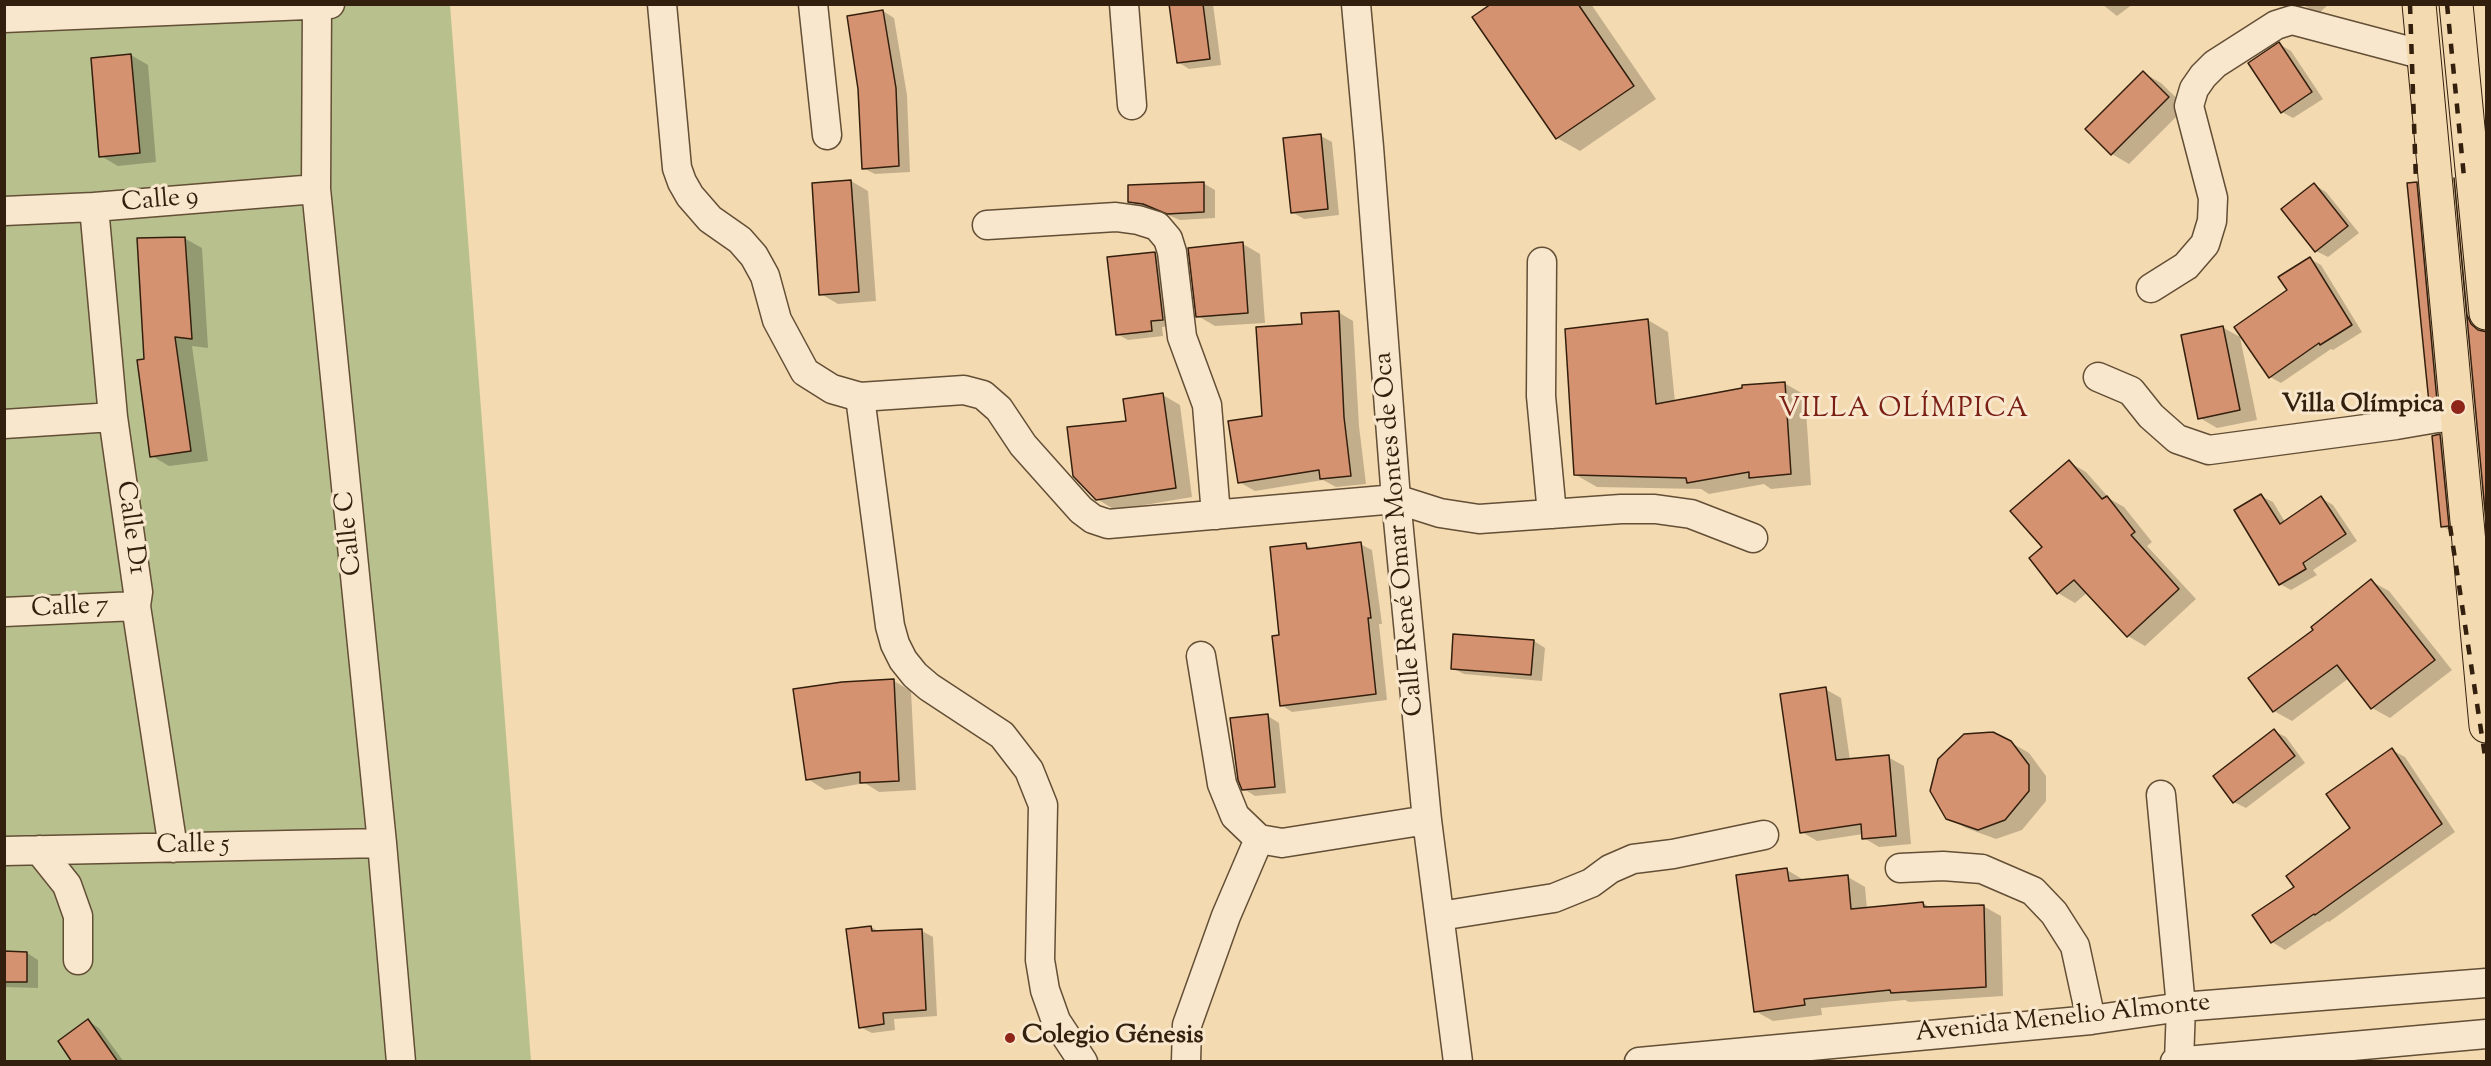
<!DOCTYPE html>
<meta charset="utf-8">
<style>
body{margin:0}
#map{position:relative;width:2491px;height:1066px;overflow:hidden;background:#f4dab0;font-family:"Sorts Mill Goudy",serif}
canvas{display:block}
.frame{position:absolute;inset:0;border:6px solid #331f0d;pointer-events:none}
</style>
<div id="map">
<canvas width="2491" height="1066"></canvas>
<div class="frame"></div>
</div>
<script>
const c = document.querySelector('canvas').getContext('2d');
c.lineJoin = 'round';
function fill(path, color) {
  c.fillStyle = color;
  c.fill(path, 'evenodd');
}
function toPath(rows) {
  const path = new Path2D();
  for (const r of rows) {
    path.moveTo(r[0], r[1]);
    for (let i = 2; i < r.length; i += 2) path.lineTo(r[i], r[i + 1]);
  }
  return path;
}
function trace(path, color, width, dash) {
  c.strokeStyle = color;
  c.lineWidth = width;
  c.lineCap = dash ? 'butt' : 'round';
  c.setLineDash(dash || []);
  c.stroke(path);
}
function write(font, color, halo, rows, align = 'center') {
  c.font = font + ' "Sorts Mill Goudy",serif';
  c.lineWidth = 6;
  c.setLineDash([]);
  c.textBaseline = 'middle';
  c.strokeStyle = halo;
  c.fillStyle = color;
  for (const [text, x, y, turn = 0] of rows) {
    c.save();
    c.translate(x, y);
    c.rotate((+turn || 0) * Math.PI / 180);
    c.textAlign = isNaN(turn) ? turn : align;
    if (halo) c.strokeText(text, 0, 0);
    c.fillText(text, 0, 0);
    c.restore();
  }
}
const green = toPath([
 [5,5,450,5,531,1061,5,1062]
]);
const shadow = toPath([
 [1171,4,1213,4,1221,65,1189,69,1178,62],
 [1493,4,1591,4,1656,99,1580,151,1557,138],
 [2102,4,2133,4,2117,16],
 [2302,4,2329,4,2318,14],
 [883,11,894,18,907,95,910,172,875,174,863,168],
 [2279,44,2291,51,2323,99,2293,118,2282,112],
 [131,55,148,65,156,162,118,166,101,156],
 [2144,73,2161,83,2186,107,2129,164,2112,154],
 [1321,136,1332,142,1339,215,1304,219,1292,212],
 [851,181,868,191,876,301,838,304,821,294,814,184],
 [2456,181,2476,193,2486,295,2486,512],
 [1203,183,1215,190,1215,218,1180,220,1156,210,1141,208,1130,201],
 [2416,184,2439,197,2453,415,2430,402],
 [2315,185,2326,192,2359,233,2328,257,2316,251],
 [184,238,202,248,208,348,192,346,208,461,169,466,152,456,145,360],
 [1243,244,1260,254,1265,323,1215,326,1198,316],
 [1154,254,1166,260,1174,326,1162,327,1163,336,1128,340,1117,334],
 [2310,259,2321,265,2362,332,2333,350,2331,349,2281,383,2270,377,2289,291],
 [1338,312,1353,321,1359,426,1366,484,1336,487,1323,480,1255,491,1239,482,1264,417,1304,326],
 [1648,320,1668,332,1675,402,1784,383,1805,395,1811,485,1771,489,1764,484,1709,494,1701,489,1597,487,1576,475],
 [2222,327,2240,337,2257,420,2217,428,2200,418],
 [1163,395,1180,405,1192,497,1115,510,1097,499,1128,422],
 [2440,436,2463,449,2465,539,2442,526],
 [2069,462,2086,472,2110,499,2124,507,2152,542,2147,546,2196,599,2145,646,2128,636,2088,592,2075,603,2058,593,2044,547],
 [2261,496,2273,502,2285,522,2321,498,2333,505,2357,541,2313,570,2317,575,2291,590,2280,584],
 [1360,544,1372,550,1382,624,1379,624,1387,700,1292,712,1281,705,1281,637,1306,545,1315,550],
 [2371,581,2389,591,2452,670,2390,718,2372,708,2349,678,2292,721,2274,711,2316,630],
 [1534,641,1545,648,1542,681,1464,674,1452,668],
 [894,681,911,691,916,790,879,792,865,783,825,790,808,779],
 [1825,689,1841,698,1850,760,1888,757,1904,766,1911,844,1879,847,1864,838,1863,834,1817,841,1802,832],
 [1268,716,1279,723,1286,793,1255,796,1244,789],
 [2274,731,2286,737,2305,763,2246,808,2234,802],
 [2010,742,2029,753,2046,776,2046,801,2022,830,1996,839,1966,828,1948,818],
 [2392,750,2405,757,2455,832,2329,922,2328,921,2285,950,2272,942,2296,887,2352,828],
 [1787,870,1804,880,1848,877,1865,887,1867,909,1923,903,1931,908,1983,906,2001,916,2003,996,1909,1002,1905,1000,1821,1008,1822,1015,1773,1021,1755,1011],
 [871,927,880,932,922,931,933,937,937,1016,894,1019,895,1030,872,1033,860,1027],
 [4,953,27,953,38,960,38,988,4,987],
 [88,1021,99,1028,124,1062,74,1062]
]);
const building = toPath([
 [1169,4,1203,4,1210,59,1177,63,1169,4],
 [1491,4,1578,4,1634,86,1556,139,1472,17,1491,4],
 [883,10,896,88,899,166,862,169,858,89,847,16,883,10],
 [2279,42,2312,92,2281,113,2248,63,2279,42],
 [131,54,140,153,99,157,91,58,131,54],
 [2143,71,2169,97,2111,155,2085,129,2143,71],
 [1321,134,1328,209,1291,213,1283,138,1321,134],
 [2454,178,2467,315,2471,324,2478,330,2487,332,2486,522,2454,178],
 [851,180,859,292,819,295,812,183,851,180],
 [1204,182,1204,212,1167,214,1143,204,1128,202,1128,185,1204,182],
 [2417,182,2437,401,2429,403,2407,183,2417,182],
 [2314,183,2348,226,2315,252,2281,209,2314,183],
 [185,237,192,339,175,337,191,451,150,457,137,360,144,359,137,238,185,237],
 [1243,242,1248,313,1196,317,1188,248,1243,242],
 [1155,252,1163,320,1151,321,1152,331,1116,335,1107,257,1155,252],
 [2310,257,2352,325,2320,345,2319,343,2269,378,2234,327,2287,290,2278,277,2310,257],
 [1339,311,1344,417,1351,476,1320,479,1319,470,1238,483,1228,421,1262,416,1256,327,1302,324,1301,313,1339,311],
 [1648,319,1656,404,1742,388,1742,385,1785,382,1791,474,1749,478,1749,472,1687,483,1686,478,1574,475,1565,329,1648,319],
 [2223,326,2240,410,2198,419,2181,335,2223,326],
 [1163,393,1176,488,1096,500,1073,476,1067,427,1126,421,1123,399,1163,393],
 [2440,434,2449,526,2441,527,2432,436,2440,434],
 [2069,460,2102,499,2107,496,2135,532,2131,535,2179,589,2127,637,2074,580,2057,594,2029,558,2042,547,2010,511,2069,460],
 [2261,494,2280,524,2321,496,2346,534,2303,563,2306,569,2279,585,2234,510,2261,494],
 [1361,542,1371,618,1368,618,1376,694,1280,706,1272,636,1279,635,1270,547,1306,543,1307,549,1361,542],
 [2371,579,2435,660,2371,709,2337,665,2273,712,2248,678,2313,630,2311,627,2371,579],
 [1453,634,1534,640,1531,675,1451,669,1453,634],
 [894,679,899,781,860,783,860,772,806,780,793,689,842,682,894,679],
 [1826,687,1836,760,1889,755,1896,836,1862,839,1861,824,1800,833,1780,694,1826,687],
 [1268,714,1275,787,1242,790,1238,780,1230,718,1268,714],
 [2274,729,2295,756,2233,803,2213,776,2274,729],
 [1993,732,2011,741,2029,765,2029,791,2005,820,1978,830,1946,819,1930,791,1938,759,1964,734,1993,732],
 [2392,748,2442,824,2315,915,2314,914,2271,943,2252,915,2294,887,2286,876,2350,828,2326,794,2392,748],
 [1787,868,1789,881,1848,875,1851,909,1923,902,1924,907,1984,905,1986,987,1891,993,1890,990,1804,999,1805,1005,1754,1012,1736,875,1787,868],
 [871,926,872,931,922,929,926,1010,883,1013,884,1024,859,1028,846,929,871,926],
 [4,951,27,952,27,982,4,982,4,951],
 [88,1019,118,1062,72,1062,58,1041,88,1019]
]);
const minor = toPath([
 [317,4,316,189,382,843,401,1062],
 [662,4,677,168,682,182,690,196,710,219,740,240,754,256,765,276,777,320,805,372,832,389,860,397,964,390,983,395,999,409,1023,445,1081,510,1093,519,1108,524,1396,499,1440,513,1479,519,1621,509,1655,509,1691,514,1753,538],
 [813,4,827,135],
 [1124,4,1132,105],
 [1356,4,1369,147,1396,499,1427,820,1458,1062],
 [4,18,330,4],
 [94,207,113,417,138,592,136,606,173,848],
 [4,211,94,207,316,189],
 [987,225,1116,217,1138,220,1157,226,1168,239,1172,252,1182,337,1207,405,1216,515],
 [1542,262,1541,396,1552,514],
 [2151,288,2186,266,2205,244,2212,221,2213,198,2189,106,2194,89,2203,76,2215,64,2276,25,2292,20,2424,55],
 [2098,377,2131,391,2151,416,2177,439,2209,450,2396,425,2437,418,2458,417],
 [860,397,890,626,895,644,903,660,915,675,929,687,1002,735,1029,770,1043,805,1040,960,1045,990,1056,1021,1083,1062],
 [4,424,113,417],
 [4,612,136,606],
 [1201,656,1222,784,1235,816,1259,839,1282,843,1427,820],
 [2161,795,2181,1007,2179,1061],
 [39,850,67,885,78,916,78,960],
 [4,851,382,843],
 [1900,868,1943,866,1982,869,2033,891,2054,913,2075,946,2091,1020],
 [1440,916,1554,898,1591,883,1610,869,1633,859,1673,854,1764,835],
 [1186,1062,1187,1025,1226,916,1259,839],
 [1639,1062,2091,1020,2181,1007,2486,983],
 [2175,1062,2486,1034]
]);
const major = toPath([
 [2419,4,2486,726],
 [2456,4,2486,313]
]);
const rail = toPath([
 [2410,4,2416,182],
 [2447,4,2464,177],
 [2450,526,2486,763]
]);
const markers = [
 [2458,407,8,"#8f2418"],
 [1010,1038,6,"#8f2418"]
];
const streetNames = [
 ["Calle 9",160,202,-5],
 ["Calle D1",129,528,82],
 ["Calle C",351,533,-96],
 ["Calle René Omar Montes de Oca",1401,534,-95],
 ["Calle 7",70,609,-3],
 ["Calle 5",193,847,-1],
 ["Avenida Menelio Almonte",2063,1020,-6]
];
const poiNames = [
 ["Villa Olímpica",2444,407],
 ["Colegio Génesis",1022,1038,"left"]
];
const neighbourhoodNames = [
 ["VILLA OLÍMPICA",1904,411]
];
fill(green, '#b8c08e');
fill(shadow, '#0003');
fill(building, '#d59270');
trace(building, '#331f0d', 1.5);
trace(minor, '#634e36', 31);
trace(major, '#331f0d', 35);
trace(minor, '#f8e7cc', 28);
trace(major, '#f4dab0', 33);
trace(rail, '#331f0d', 4.5, [10, 10]);
for (const [x, y, r, color] of markers) {
  const dot = new Path2D();
  dot.arc(x, y, r, 0, 2 * Math.PI);
  c.fillStyle = color;
  c.fill(dot);
  trace(dot, '#f8e7cc', 2);
}
write('26px', '#331f0d', '#f8e7cc', streetNames);
write('bold 26px', '#331f0d', '#f8e7cc', poiNames, 'right');
c.letterSpacing = '1.5px';
write('27px', '#7a1f14', '#f8e7cc', neighbourhoodNames);
c.letterSpacing = '0px';
</script>
